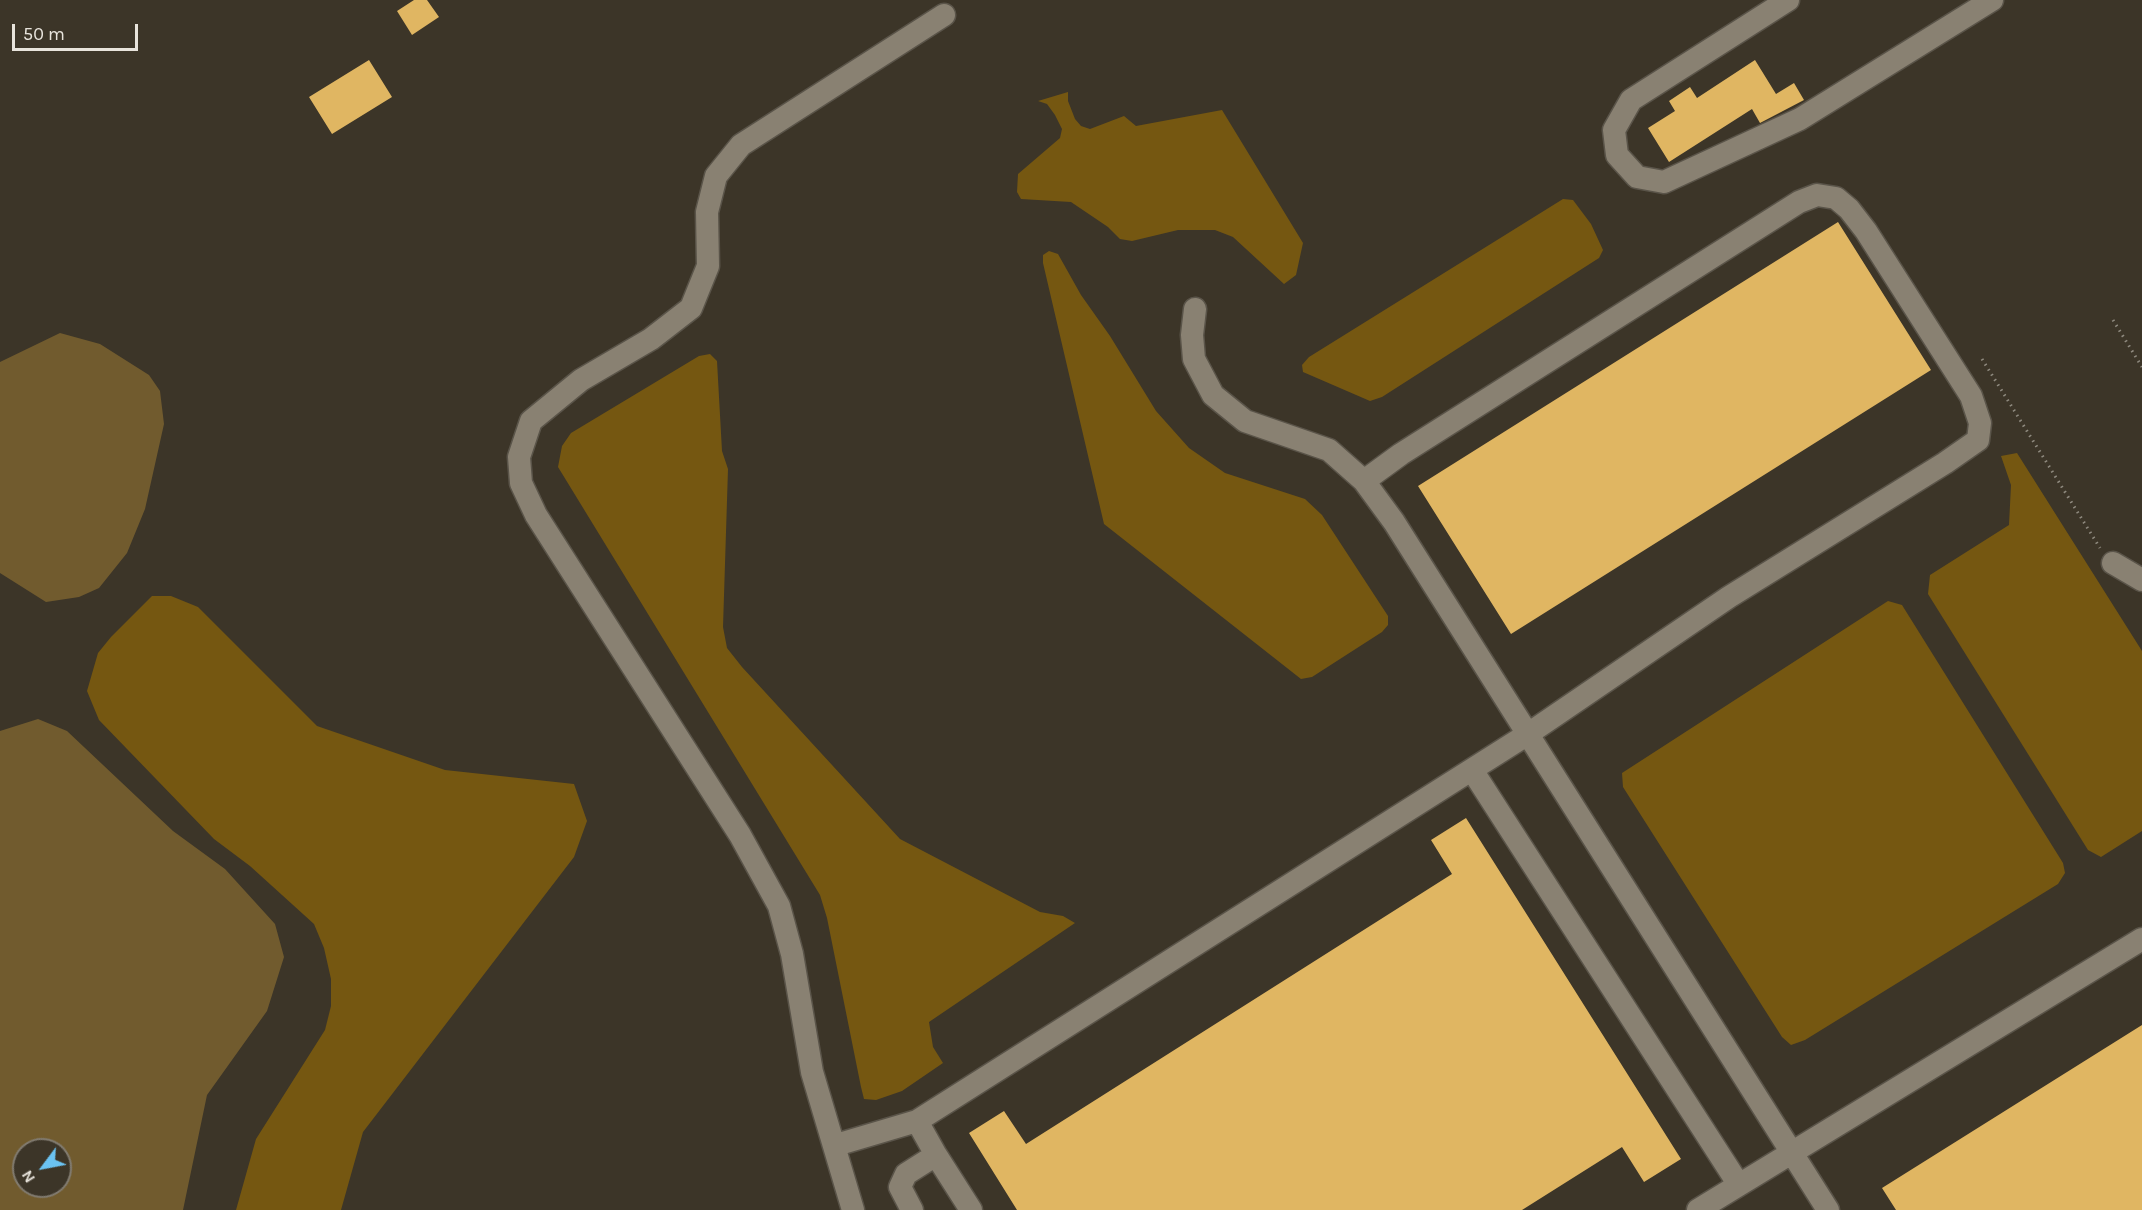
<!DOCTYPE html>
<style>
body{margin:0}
#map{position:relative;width:2142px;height:1210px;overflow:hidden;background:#3c3528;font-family:Karla,sans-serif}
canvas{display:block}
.north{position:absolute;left:12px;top:1138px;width:60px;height:60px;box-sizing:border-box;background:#3c3528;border:2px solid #817b70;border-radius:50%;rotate:238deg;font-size:16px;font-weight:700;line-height:24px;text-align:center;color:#e8e4dc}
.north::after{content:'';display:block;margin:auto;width:21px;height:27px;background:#6bc3f2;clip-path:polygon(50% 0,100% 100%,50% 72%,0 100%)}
.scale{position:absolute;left:12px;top:24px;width:126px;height:27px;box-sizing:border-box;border:3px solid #e8e4dc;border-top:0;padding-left:8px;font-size:18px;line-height:21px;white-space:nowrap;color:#e8e4dc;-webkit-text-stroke:4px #3c3528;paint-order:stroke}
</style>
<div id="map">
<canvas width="2142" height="1210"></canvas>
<div class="north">N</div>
<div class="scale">50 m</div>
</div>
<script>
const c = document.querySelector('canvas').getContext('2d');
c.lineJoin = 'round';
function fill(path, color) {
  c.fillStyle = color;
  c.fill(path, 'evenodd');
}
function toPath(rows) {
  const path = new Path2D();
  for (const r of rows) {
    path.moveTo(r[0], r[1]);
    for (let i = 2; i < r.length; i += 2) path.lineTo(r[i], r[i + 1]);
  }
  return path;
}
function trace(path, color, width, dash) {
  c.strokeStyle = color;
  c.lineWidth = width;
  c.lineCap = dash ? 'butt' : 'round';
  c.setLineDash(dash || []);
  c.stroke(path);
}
const green = toPath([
 [60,333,100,344,149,375,160,391,164,424,145,509,127,553,99,588,79,597,46,602,0,573,0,362],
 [38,719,67,731,173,831,225,869,275,924,284,957,267,1011,207,1095,183,1210,0,1210,0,731],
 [24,1150,60,1150,60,1186,24,1186]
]);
const water = toPath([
 [1068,92,1068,101,1075,119,1081,126,1090,129,1124,116,1136,126,1222,110,1303,243,1296,275,1284,284,1233,237,1215,230,1178,230,1132,241,1120,239,1108,227,1071,202,1021,199,1017,192,1018,174,1060,138,1062,129,1055,115,1047,104,1038,101],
 [1563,199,1573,200,1591,224,1603,250,1599,258,1382,397,1370,401,1303,372,1302,365,1309,357],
 [1049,251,1058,254,1081,295,1110,336,1156,411,1189,448,1225,473,1305,499,1322,515,1388,616,1388,625,1382,632,1312,677,1301,679,1104,524,1043,263,1043,255],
 [710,354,717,361,722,451,728,469,723,627,727,648,742,667,900,839,1040,912,1063,916,1075,923,929,1022,933,1047,943,1063,902,1091,876,1100,864,1099,861,1087,827,918,820,895,558,467,562,446,571,433,699,356],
 [2017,453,2142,651,2142,831,2101,857,2088,850,1928,594,1930,575,2009,525,2011,485,2001,456],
 [152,596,171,596,198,607,317,726,445,770,574,784,587,821,574,857,363,1132,341,1210,236,1210,256,1139,325,1030,331,1006,331,979,324,948,314,924,250,866,214,839,99,720,87,691,98,653,111,637],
 [1888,601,1902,605,2063,863,2065,873,2058,884,1805,1040,1791,1045,1782,1037,1623,787,1622,773]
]);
const building = toPath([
 [414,0,427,0,439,17,412,35,397,11],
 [369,60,392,97,332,134,309,97],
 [1755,60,1776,94,1794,83,1804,100,1760,123,1752,109,1669,162,1648,128,1675,111,1669,101,1690,87,1697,98],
 [1838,222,1931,370,1511,634,1418,486],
 [1466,818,1681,1159,1644,1182,1622,1147,1522,1210,1017,1210,969,1133,1004,1111,1026,1144,1452,874,1431,840],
 [2142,1025,2142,1210,1896,1210,1882,1188]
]);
const path = toPath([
 [2113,320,2142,367],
 [1982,359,2100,548]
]);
const minor = toPath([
 [1788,0,1631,100,1614,130,1617,155,1637,177,1664,182,1800,119,1992,0],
 [1195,309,1192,335,1194,359,1213,395,1245,421,1329,450,1364,481,1394,522,1828,1210],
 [2113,563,2142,580],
 [1472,770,1739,1185],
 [836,1145,917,1121,1528,734,1729,597,1945,463,1978,440,1980,423,1971,396,1866,231,1849,209,1836,198,1817,195,1799,202,1401,454,1364,481],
 [936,1155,971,1210],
 [853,1210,812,1072,792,954,779,906,740,835,536,515,521,483,519,457,531,421,581,380,651,339,691,308,708,266,707,212,716,176,741,145,944,15],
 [912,1210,900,1187,906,1174,936,1155,917,1121],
 [1698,1210,2142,939]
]);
fill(green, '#715b2e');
fill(water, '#755711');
fill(building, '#e0b662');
trace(minor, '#5a5449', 25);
trace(path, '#8f8a7f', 3, [1.5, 4.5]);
trace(minor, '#898172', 22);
</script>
